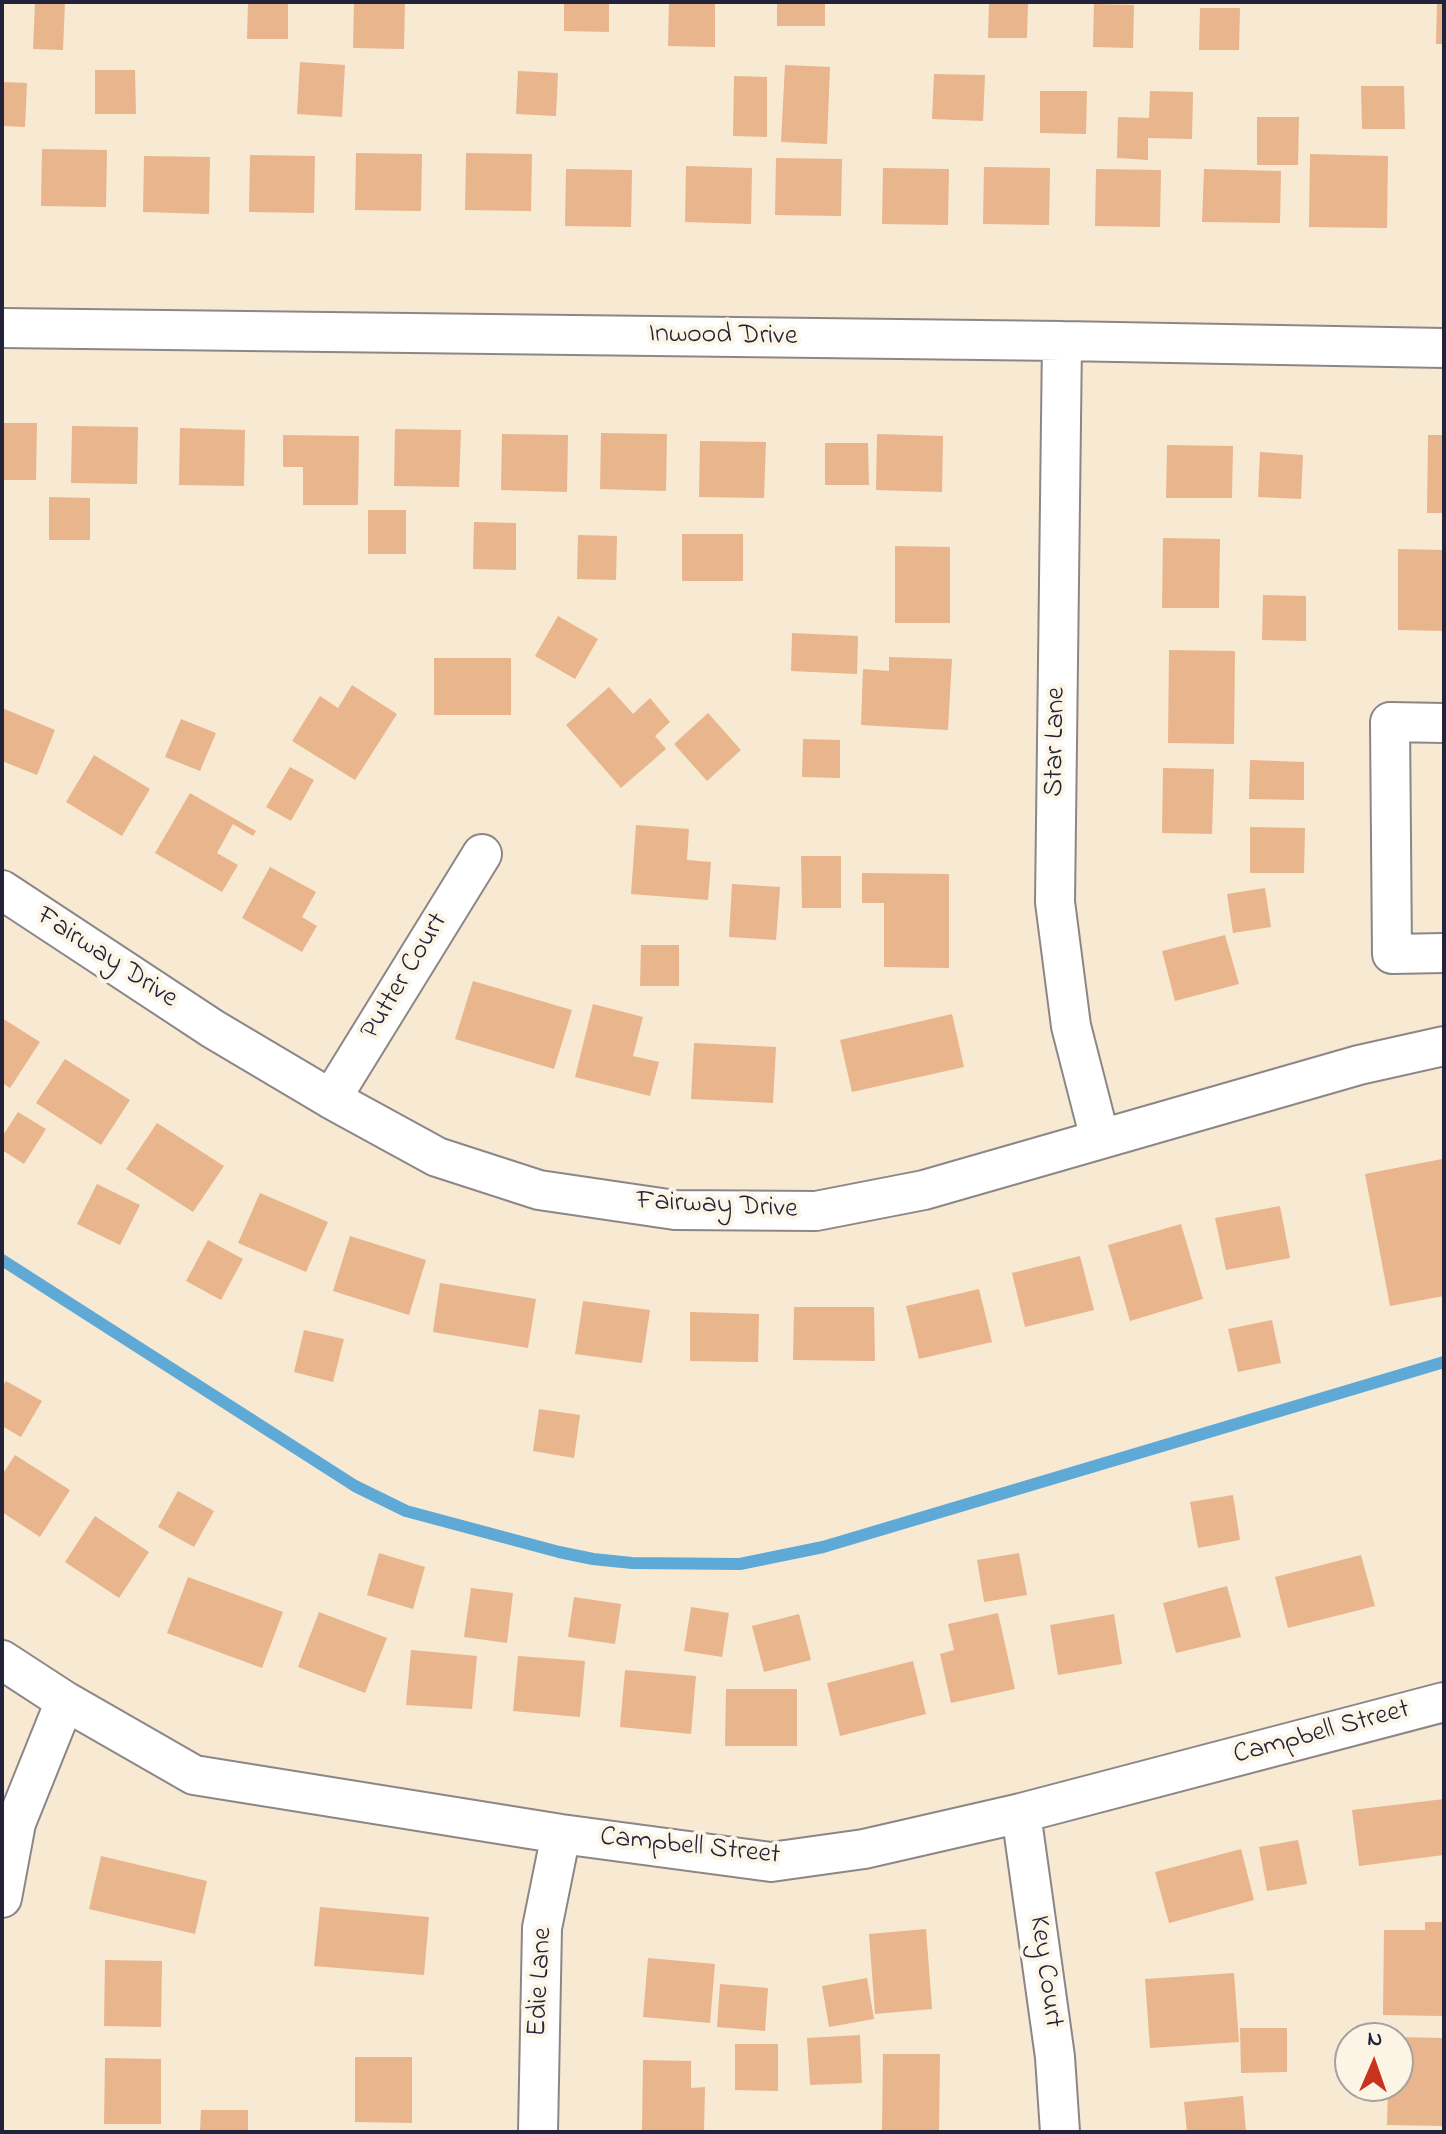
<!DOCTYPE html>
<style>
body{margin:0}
#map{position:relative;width:1446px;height:2134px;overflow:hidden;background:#f8e9d3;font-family:"Indie Flower",sans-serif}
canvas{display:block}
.frame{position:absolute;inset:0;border:4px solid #22223b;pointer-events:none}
.north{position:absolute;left:1334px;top:2022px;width:80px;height:80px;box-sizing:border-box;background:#fcf5e5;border:2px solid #a5a1a1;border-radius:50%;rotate:2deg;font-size:22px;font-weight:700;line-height:32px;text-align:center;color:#22223b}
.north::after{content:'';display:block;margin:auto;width:28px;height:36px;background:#c8321e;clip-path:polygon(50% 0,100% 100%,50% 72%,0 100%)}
</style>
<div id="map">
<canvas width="1446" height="2134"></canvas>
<div class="frame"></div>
<div class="north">N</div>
</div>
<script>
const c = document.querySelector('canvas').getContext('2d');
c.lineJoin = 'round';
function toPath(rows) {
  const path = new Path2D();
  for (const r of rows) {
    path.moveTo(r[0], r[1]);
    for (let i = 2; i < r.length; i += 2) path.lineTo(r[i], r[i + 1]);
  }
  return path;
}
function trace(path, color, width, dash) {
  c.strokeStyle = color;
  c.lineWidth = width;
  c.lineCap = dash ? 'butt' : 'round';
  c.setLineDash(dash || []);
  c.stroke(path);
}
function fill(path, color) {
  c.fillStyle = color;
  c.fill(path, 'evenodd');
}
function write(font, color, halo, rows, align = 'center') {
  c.font = font + ' "Indie Flower",sans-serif';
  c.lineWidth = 8;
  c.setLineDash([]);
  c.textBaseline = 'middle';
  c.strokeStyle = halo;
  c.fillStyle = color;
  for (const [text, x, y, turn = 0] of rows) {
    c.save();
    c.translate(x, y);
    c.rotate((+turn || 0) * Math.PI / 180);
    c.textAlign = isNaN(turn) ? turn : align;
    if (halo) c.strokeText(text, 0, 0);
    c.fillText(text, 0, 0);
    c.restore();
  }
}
const stream = toPath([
 [2,1260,355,1486,406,1511,559,1552,593,1559,632,1563,740,1564,823,1547,1444,1362]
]);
const building = toPath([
 [35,2,65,2,63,50,33,49],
 [248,2,288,2,288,39,247,39],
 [354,2,405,2,404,49,353,48],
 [564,2,609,2,609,32,564,31],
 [669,2,715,2,715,47,668,46],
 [777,2,825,2,825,26,777,26],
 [989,2,1028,2,1027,38,988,38],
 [1437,2,1444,2,1444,44,1436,44],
 [1094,4,1134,5,1133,48,1093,47],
 [1200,8,1240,8,1239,50,1199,50],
 [300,62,345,65,342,117,297,114],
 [785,65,830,67,827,144,781,142],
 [95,70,135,70,136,114,95,114],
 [518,71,558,73,556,116,516,114],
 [934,74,985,75,983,121,932,119],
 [734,76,767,77,767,137,733,136],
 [2,82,27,83,25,127,2,126],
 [1361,86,1404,86,1405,129,1362,129],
 [1040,91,1087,91,1086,134,1040,133],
 [1150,91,1193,92,1192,139,1148,138,1148,160,1117,158,1118,117,1149,118],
 [1257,117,1299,117,1298,165,1257,165],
 [42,149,107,150,106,207,41,206],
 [356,153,422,154,421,211,355,210],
 [466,153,532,154,531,211,465,210],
 [1310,154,1388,156,1387,228,1309,227],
 [250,155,315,156,314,213,249,212],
 [144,156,210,157,209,214,143,212],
 [776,158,842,159,841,216,775,215],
 [686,166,752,168,751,224,685,222],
 [984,167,1050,168,1049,225,983,224],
 [883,168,949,169,948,225,882,224],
 [566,169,632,170,631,227,565,226],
 [1096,169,1161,170,1160,227,1095,226],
 [1204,169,1281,171,1280,223,1202,222],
 [2,423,37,423,36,480,2,480],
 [72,426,138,427,137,484,71,483],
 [180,428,245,430,244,486,179,485],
 [395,429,461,430,459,487,394,486],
 [601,433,667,434,666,491,600,489],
 [502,434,568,435,567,492,501,490],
 [877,434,943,436,942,492,876,490],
 [283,435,359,436,358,505,303,505,303,467,283,467],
 [1428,435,1444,435,1444,513,1427,513],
 [700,441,766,442,764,498,699,497],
 [825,443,868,443,869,485,825,485],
 [1167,445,1233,446,1232,498,1166,498],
 [1260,452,1303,455,1301,499,1258,497],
 [49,497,90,498,90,540,49,540],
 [368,510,406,510,406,554,368,554],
 [474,522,516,523,516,570,473,569],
 [682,534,743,534,743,581,682,581],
 [578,535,617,536,616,580,577,579],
 [1163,538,1220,539,1219,608,1162,608],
 [895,546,950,547,950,623,895,623],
 [1398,549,1444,550,1444,631,1398,630],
 [1263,595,1306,596,1306,641,1262,640],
 [558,616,598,639,575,679,535,656],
 [792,633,858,636,857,674,791,671],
 [1169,650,1235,651,1234,744,1168,743],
 [889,657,952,659,948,730,861,725,863,669,889,671],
 [434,658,511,658,511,715,434,715],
 [352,685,397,714,355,780,292,741,320,696,338,708],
 [609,687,633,714,650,698,670,722,655,736,666,749,621,788,566,725],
 [2,708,55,730,37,775,2,761],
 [708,713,741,750,707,781,674,744],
 [181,719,216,733,200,771,165,757],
 [803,739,840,740,840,778,802,777],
 [94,755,150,789,122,836,66,802],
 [1250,760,1304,762,1304,800,1249,799],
 [290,767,314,780,291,821,266,807],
 [1163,768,1214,769,1212,834,1162,833],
 [190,793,256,831,253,836,233,824,217,853,238,865,222,892,155,853],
 [636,825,689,829,687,860,711,862,708,900,631,894],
 [1250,827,1305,828,1304,873,1250,873],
 [801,856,841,856,841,908,802,908],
 [270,867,316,892,302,917,317,926,302,952,242,918],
 [862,873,949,874,949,968,884,967,884,903,862,903],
 [732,884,780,887,776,940,729,937],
 [1265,888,1271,927,1233,933,1227,894],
 [1225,935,1239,984,1175,1001,1162,951],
 [641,945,679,945,679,986,640,986],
 [473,981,572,1010,554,1069,455,1039],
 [593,1004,643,1017,633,1056,659,1062,650,1096,575,1077],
 [952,1014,964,1067,852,1092,840,1040],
 [2,1018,40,1042,10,1088,2,1083],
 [694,1043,776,1047,773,1103,691,1099],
 [65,1059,130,1100,101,1145,36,1103],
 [18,1112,46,1129,24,1164,2,1150,2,1137],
 [157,1123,224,1166,193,1212,126,1169],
 [1442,1159,1444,1296,1390,1306,1365,1174],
 [97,1184,140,1205,120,1245,77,1224],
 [260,1193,328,1222,306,1272,238,1243],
 [1280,1206,1290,1258,1226,1270,1215,1218],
 [1181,1224,1203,1299,1130,1321,1108,1245],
 [350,1236,426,1260,409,1315,333,1291],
 [208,1240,243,1259,221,1300,186,1281],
 [1080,1256,1094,1310,1025,1327,1012,1273],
 [440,1283,536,1299,528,1348,433,1332],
 [979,1289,992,1342,919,1359,906,1306],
 [583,1301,650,1310,642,1363,575,1354],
 [794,1307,874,1307,875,1361,793,1360],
 [690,1312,759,1314,758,1362,690,1361],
 [1272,1320,1281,1363,1238,1372,1228,1329],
 [304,1330,344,1339,333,1382,294,1372],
 [6,1381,42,1401,21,1437,2,1426,2,1387],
 [539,1409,580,1415,574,1458,533,1451],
 [15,1455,70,1490,40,1537,2,1512,2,1475],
 [178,1491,214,1511,194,1547,158,1527],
 [1233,1495,1240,1540,1198,1548,1190,1502],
 [95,1516,149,1552,119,1598,65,1562],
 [379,1553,425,1567,413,1609,367,1595],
 [1019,1553,1027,1595,984,1602,977,1560],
 [1361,1555,1375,1606,1288,1628,1275,1577],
 [188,1577,283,1612,262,1668,167,1633],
 [1227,1586,1241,1637,1176,1653,1163,1603],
 [471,1588,513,1593,507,1643,464,1637],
 [574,1597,621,1604,615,1644,568,1637],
 [691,1607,729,1613,722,1657,684,1651],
 [319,1612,387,1638,365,1693,298,1667],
 [998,1613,1015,1689,951,1703,940,1654,954,1650,948,1624],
 [799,1614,811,1660,764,1672,752,1626],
 [1114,1614,1122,1664,1058,1675,1050,1625],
 [411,1650,477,1656,472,1709,406,1705],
 [518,1656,585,1661,580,1717,513,1711],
 [913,1661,926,1714,840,1736,827,1683],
 [625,1670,696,1676,691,1734,620,1727],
 [726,1689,797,1689,797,1746,725,1746],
 [1444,1799,1444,1855,1359,1866,1352,1810],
 [1298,1840,1307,1884,1267,1891,1259,1847],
 [1241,1849,1254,1900,1169,1923,1155,1872],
 [101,1856,207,1881,195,1934,89,1909],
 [320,1907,429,1917,424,1975,314,1966],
 [1425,1922,1444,1922,1442,2016,1383,2015,1384,1930,1425,1930],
 [926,1929,932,2009,875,2014,869,1934],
 [648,1958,715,1964,710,2023,643,2017],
 [105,1960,162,1961,161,2027,104,2026],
 [1234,1973,1239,2042,1150,2048,1145,1979],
 [867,1978,874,2019,829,2027,822,1986],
 [720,1984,768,1988,765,2031,717,2027],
 [1240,2028,1287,2028,1287,2072,1241,2073],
 [860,2035,862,2083,810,2085,807,2038],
 [1398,2037,1444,2038,1444,2126,1387,2125,1388,2086,1398,2086],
 [735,2044,778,2044,778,2091,735,2090],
 [883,2054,940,2054,939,2132,882,2131],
 [355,2057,412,2057,412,2123,355,2122],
 [105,2058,161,2059,161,2124,104,2124],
 [643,2060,691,2061,691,2088,705,2087,704,2132,642,2132],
 [1243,2096,1246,2132,1187,2132,1184,2102],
 [201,2110,248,2110,248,2132,200,2132]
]);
const minor = toPath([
 [2,328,1062,341,1444,348],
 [1062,341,1055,902,1071,1026,1100,1139],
 [1444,723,1390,722,1392,954,1444,953],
 [2,890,213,1029,331,1099,437,1157,539,1190,675,1210,816,1211,924,1190,1359,1065,1444,1046],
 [331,1099,482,854],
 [2,1660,65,1701,194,1775,561,1834,771,1862,864,1849,1021,1813,1444,1702],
 [1021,1813,1055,2057,1060,2132],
 [2,1898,16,1823,65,1701],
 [538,2132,542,1928,561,1834]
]);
const streetNames = [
 ["Inwood Drive",723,337,1],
 ["Star Lane",1057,742,-89],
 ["Fairway Drive",106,959,33],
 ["Putter Court",406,977,-59],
 ["Fairway Drive",717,1207,3],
 ["Campbell Street",1322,1734,-15],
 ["Campbell Street",690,1848,6],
 ["Key Court",1044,1972,82],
 ["Edie Lane",542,1982,-87]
];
trace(stream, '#5fa9d7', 12);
fill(building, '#e9b58c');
trace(minor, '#8d8687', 42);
trace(minor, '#fff', 38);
write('28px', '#22223b', '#fcf5e5', streetNames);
</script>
